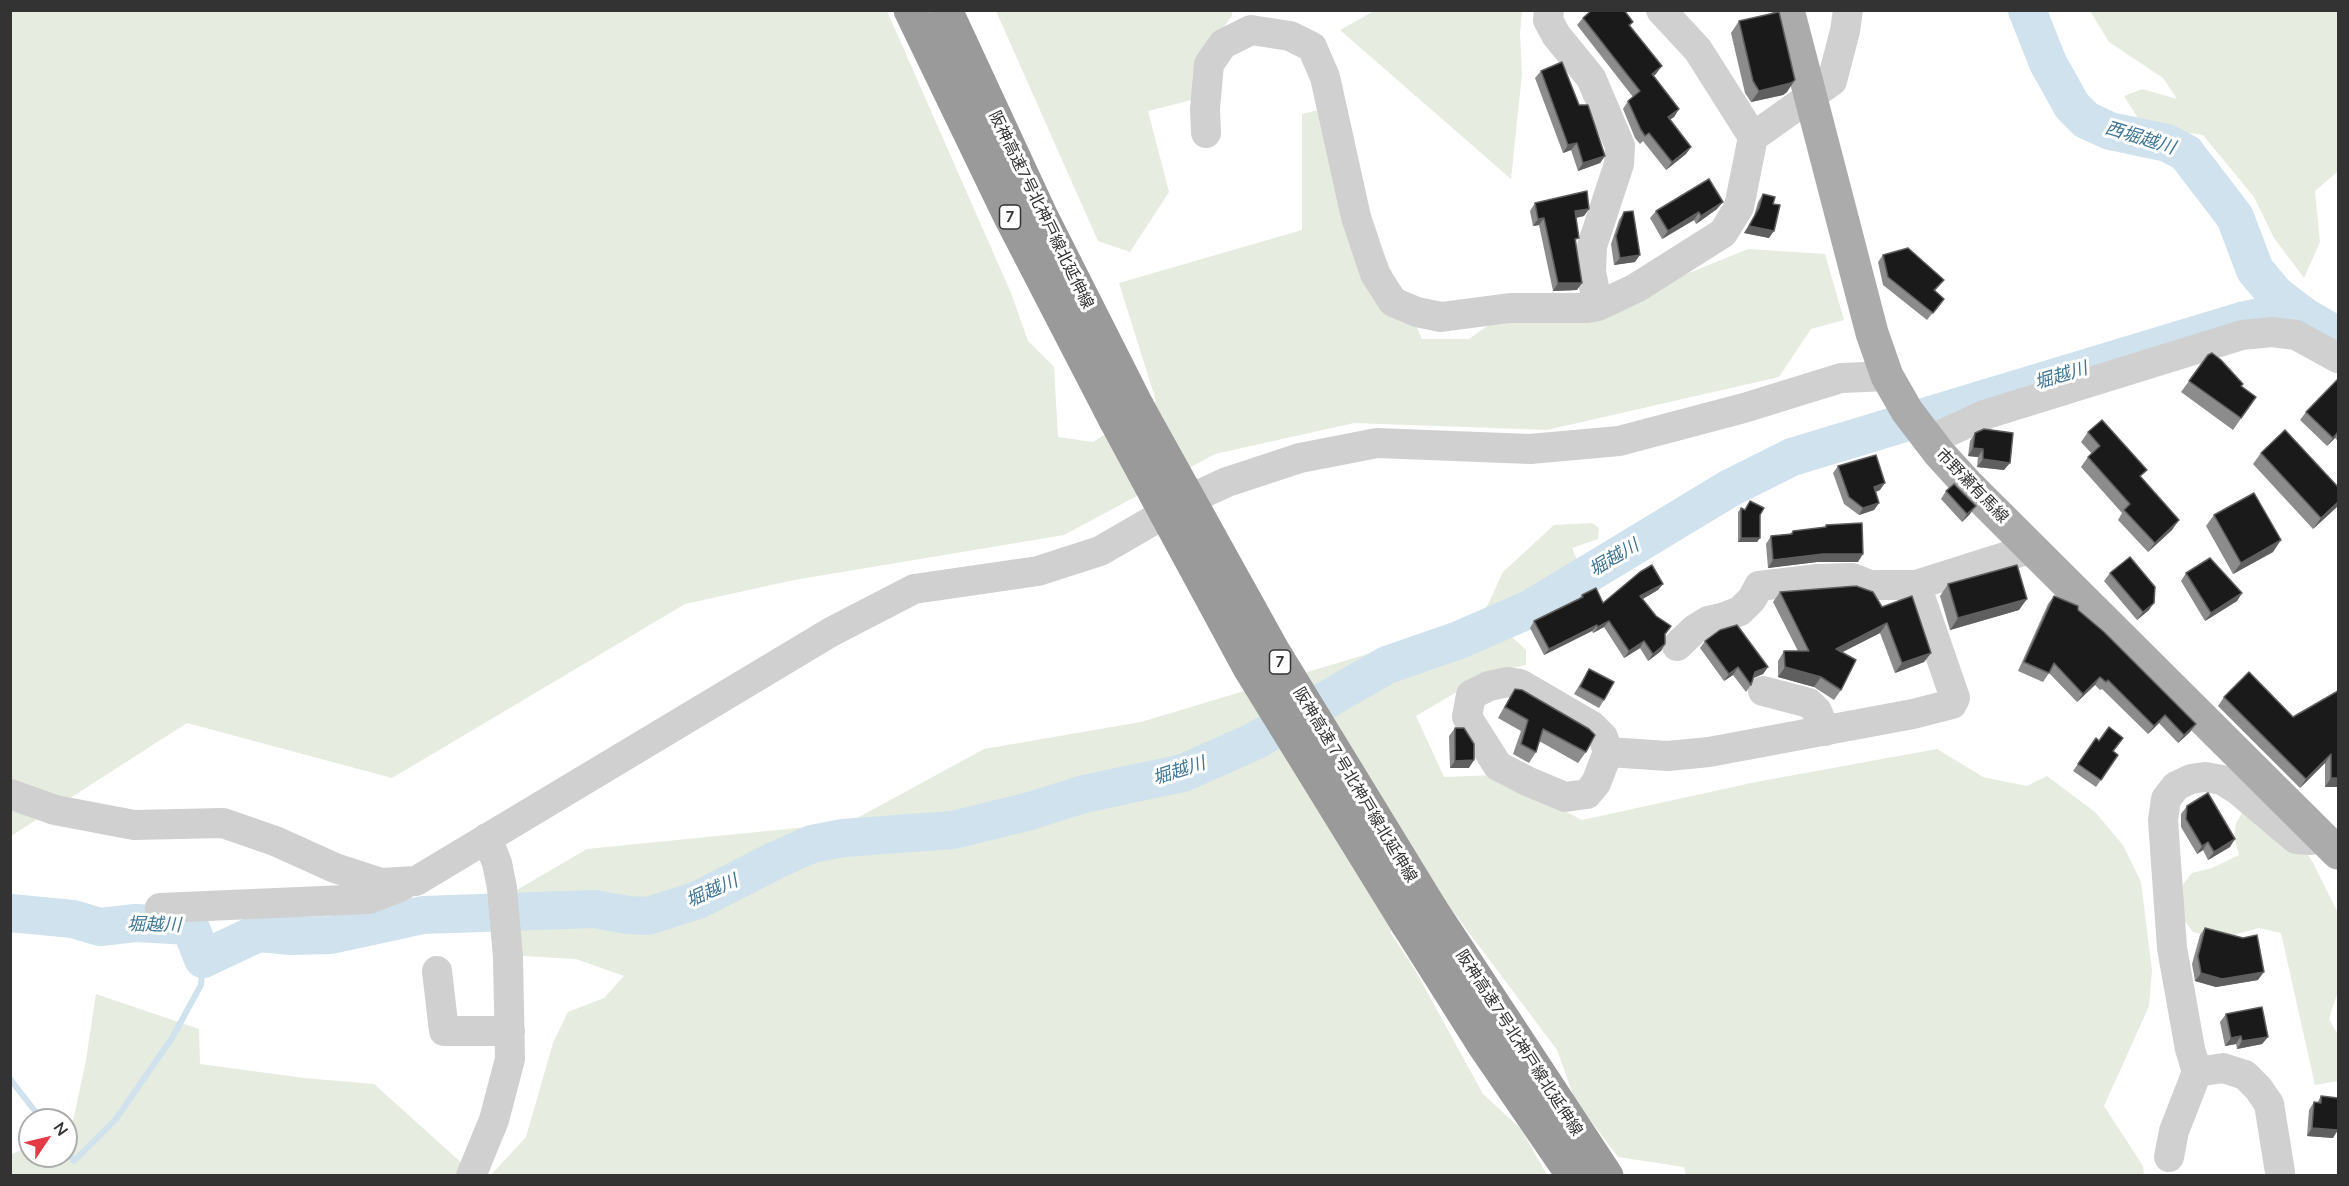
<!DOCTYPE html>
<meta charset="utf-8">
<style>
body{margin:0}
#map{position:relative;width:2349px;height:1186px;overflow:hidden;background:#fff;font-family:Mulish,sans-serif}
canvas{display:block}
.frame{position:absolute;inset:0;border:12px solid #333;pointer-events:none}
.north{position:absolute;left:18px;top:1108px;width:60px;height:60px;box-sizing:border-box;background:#fff;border:2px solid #adadad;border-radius:50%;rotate:55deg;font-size:16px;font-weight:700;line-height:24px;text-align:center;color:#333}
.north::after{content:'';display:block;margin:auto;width:21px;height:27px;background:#e63946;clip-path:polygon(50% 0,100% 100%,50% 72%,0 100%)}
</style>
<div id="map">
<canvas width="2349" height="1186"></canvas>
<div class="frame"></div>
<div class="north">N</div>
</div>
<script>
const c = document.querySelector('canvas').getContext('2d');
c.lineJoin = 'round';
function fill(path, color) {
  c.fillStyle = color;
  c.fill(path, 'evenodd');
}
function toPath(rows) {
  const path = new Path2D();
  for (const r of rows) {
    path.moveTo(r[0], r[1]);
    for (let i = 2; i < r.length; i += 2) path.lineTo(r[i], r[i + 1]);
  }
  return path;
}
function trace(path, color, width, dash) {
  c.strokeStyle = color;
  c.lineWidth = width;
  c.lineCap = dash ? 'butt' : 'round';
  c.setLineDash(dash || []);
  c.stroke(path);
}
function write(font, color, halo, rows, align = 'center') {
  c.font = font + ' Mulish,"Noto Sans JP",sans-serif';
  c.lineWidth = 6;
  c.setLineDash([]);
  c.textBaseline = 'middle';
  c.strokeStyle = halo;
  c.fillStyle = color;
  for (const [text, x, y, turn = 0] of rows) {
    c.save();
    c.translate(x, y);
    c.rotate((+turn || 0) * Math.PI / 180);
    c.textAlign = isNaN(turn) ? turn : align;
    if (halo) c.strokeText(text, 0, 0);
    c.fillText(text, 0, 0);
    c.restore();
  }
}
const green = toPath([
 [1376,10,1522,11,1520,33,1522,74,1511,179,1340,30],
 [11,11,887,11,1011,293,1028,341,1054,367,1058,437,1093,442,1156,401,1119,283,1302,230,1302,114,1319,110,1422,339,1469,339,1501,316,1679,277,1748,249,1825,254,1844,320,1811,329,1779,377,1547,430,1354,423,1215,454,1064,535,794,580,685,604,392,778,187,723,11,836],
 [996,11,1232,11,1232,16,1197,62,1196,99,1148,111,1169,192,1130,252,1098,241],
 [2090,11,2338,11,2338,171,2315,191,2320,242,2304,278,2274,238,2254,197,2203,135,2143,126,2124,96,2142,89,2177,99,2163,78,2109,42],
 [1592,523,1599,528,1598,539,1572,548,1581,569,1505,630,1526,650,1526,665,1489,673,1416,716,1444,777,1495,775,1582,820,1756,782,1937,749,1983,777,2027,786,2047,776,2095,812,2123,845,2141,882,2152,970,2149,1006,2104,1106,2143,1166,2144,1175,1686,1176,1684,1167,1618,1157,1575,1100,1557,1050,1446,902,1390,932,1415,970,1483,1094,1521,1129,1547,1175,490,1176,526,1137,553,1043,568,1012,604,998,624,976,576,959,523,956,491,905,587,849,848,823,984,749,1141,722,1414,640,1483,615,1503,572,1554,525],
 [2245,808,2286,821,2312,861,2338,913,2338,991,2329,1019,2338,1035,2338,1081,2315,1085,2281,933,2259,928,2219,939,2193,932,2177,911,2178,891,2192,873,2212,868,2239,855,2234,837,2236,823],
 [96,994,199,1029,200,1064,304,1078,374,1084,475,1175,11,1176,10,1155,30,1146,30,1156,66,1156,66,1129,72,1126,86,1060]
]);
const stream = toPath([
 [10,915,13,913],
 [10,1079,42,1120],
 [66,1151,74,1161,116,1119,172,1038,201,985,203,959]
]);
const river = toPath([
 [2027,10,2048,63,2072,106,2086,120,2110,131,2167,143,2186,153,2235,217,2255,270,2276,295,2305,317,2338,336],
 [10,913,73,919,100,927,136,923,190,926,203,959,258,933,292,936,331,935,423,915,594,909,628,915,648,916,698,900,776,860,812,844,843,838,953,830,1030,811,1084,794,1183,773,1255,741,1387,665,1459,640,1530,609,1730,488,1792,457,2245,320,2283,312,2305,317]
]);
const minor = toPath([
 [1549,10,1548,20,1556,35,1591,78,1620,146,1619,164,1592,246,1591,272,1598,306],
 [1661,10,1698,50,1753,137],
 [1206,133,1205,109,1209,64,1223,44,1251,30,1290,36,1312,47,1325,77,1356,217,1375,274,1393,302,1417,312,1441,317,1510,308,1587,308,1598,306,1636,288,1723,233,1739,207,1753,137,1832,81,1845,31,1848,10],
 [1930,440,1987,414,2242,335,2272,332,2296,335,2338,358],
 [1677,646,1695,629,1708,621,1722,618,1740,611,1752,599,1759,586,1818,579,1852,578,1870,585,1916,585],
 [1763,691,1809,703,1817,711,1825,731],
 [1608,752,1596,783,1587,794,1565,797,1527,781,1498,766,1467,717,1471,695,1489,686,1508,682,1520,684,1592,726,1603,737,1608,752,1668,756,1709,752,1913,714,1952,704,1955,698,1916,585,2033,548],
 [10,794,55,810,134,825,223,823,275,841,335,868,381,883,416,881,831,632,914,589,1038,571,1100,551,1190,499,1227,482,1300,458,1377,443,1530,449,1619,441,1744,408,1841,378,1887,376],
 [160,908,369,899,402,886],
 [437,971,444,1031,510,1031],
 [2169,1157,2174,1131,2197,1072],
 [2280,1172,2269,1104,2258,1088,2245,1075,2223,1068,2197,1072,2190,1049,2172,948,2163,820,2166,799,2176,786,2191,779,2205,777,2222,780,2238,790,2296,839,2311,840,2316,831],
 [471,1176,494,1120,510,1059,508,957,502,888,497,863,487,838]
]);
const major = toPath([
 [1788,10,1872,333,1887,376,1907,411,1939,453,1969,486,2338,853]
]);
const highway = toPath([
 [910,10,1010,217,1115,420],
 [946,10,1041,215,1138,407],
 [1432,910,1607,1176],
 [1407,924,1484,1046,1573,1176]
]);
const highwayBridge = toPath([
 [1138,407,1273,650,1432,910],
 [1115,420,1248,666,1407,924]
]);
const wall = toPath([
 [1583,18,1633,22,1630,26,1656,74,1653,76,1679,109,1674,117,1670,119,1691,147,1686,154,1666,170,1643,141,1640,144,1635,138,1623,109,1628,101,1633,97,1577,25],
 [1739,21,1787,92,1783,95,1751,102,1745,93,1731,33],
 [1541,71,1579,105,1605,156,1600,163,1578,171,1571,150,1563,153,1535,78],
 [1763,194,1773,204,1769,238,1744,233,1754,216,1758,202],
 [1535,203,1584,216,1576,218,1577,290,1553,291,1539,225,1533,226,1530,211],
 [1717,209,1696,224,1694,220,1662,239,1650,218,1656,211],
 [1624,212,1635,262,1614,265,1611,244,1619,220],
 [1883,255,1944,280,1935,291,1944,299,1927,320,1883,285,1878,262],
 [2208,355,2241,386,2256,397,2233,430,2181,392],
 [2338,379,2338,441,2335,438,2327,446,2300,420,2306,412],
 [2088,432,2141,478,2172,530,2148,552,2118,520,2122,513,2081,467,2088,457,2092,454,2081,442],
 [1975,433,2004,470,1977,467,1978,457,1968,456,1970,441],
 [2261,453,2338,506,2313,529,2253,464],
 [1838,466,1880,490,1876,492,1879,503,1874,510,1859,515,1844,504,1833,473],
 [1946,491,1970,514,1962,522,1941,499],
 [1750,501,1760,515,1760,538,1757,542,1738,542,1738,512,1741,508,1745,510],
 [2214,515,2273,552,2233,574,2206,526],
 [1826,525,1858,562,1817,562,1768,568,1766,544,1771,536,1790,534,1793,531,1824,528],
 [2110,573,2149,610,2137,620,2104,581],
 [2186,573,2242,593,2237,601,2205,621,2181,581],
 [1948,584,2019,610,1950,630,1940,596],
 [1658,590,1642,599,1665,634,1665,644,1661,651,1648,661,1640,648,1624,658,1604,627,1593,633,1592,631,1544,655,1530,628,1534,621,1579,599,1582,595,1603,603],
 [1780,592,1882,607,1931,653,1924,662,1895,673,1880,633,1842,652,1841,690,1834,700,1814,687,1778,677,1778,661,1784,651,1798,651,1773,602],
 [2054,596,2078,610,2196,724,2190,732,2178,743,2159,723,2148,734,2102,689,2100,690,2095,685,2077,702,2049,673,2043,682,2018,671,2048,604],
 [1705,641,1768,667,1763,674,1754,678,1751,685,1746,692,1733,675,1724,681,1700,648],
 [1589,669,1604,700,1599,708,1574,694],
 [1515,689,1586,752,1578,763,1539,741,1536,752,1529,763,1513,754,1521,731,1498,718,1508,700],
 [2338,691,2338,787,2325,787,2325,763,2300,788,2218,706,2224,697,2293,717],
 [1455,728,1469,768,1450,768,1449,736],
 [2096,738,2118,755,2096,787,2073,771],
 [2187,806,2230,847,2208,860,2203,850,2197,854,2181,827,2181,814],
 [2205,928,2258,980,2216,987,2195,981,2192,964,2200,935],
 [2226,1014,2268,1037,2262,1044,2237,1049,2236,1044,2225,1046,2220,1022],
 [2321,1096,2333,1138,2307,1136,2309,1110,2314,1102,2317,1103]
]);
const shadedWall = toPath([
 [1662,66,1656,74,1646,82,1652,74],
 [1795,80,1787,92,1783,95,1751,102,1759,91],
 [1679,109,1674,117,1663,125,1668,117],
 [1577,143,1571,150,1563,153,1568,145],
 [1691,147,1686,154,1666,170,1672,162],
 [1605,156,1600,163,1578,171,1583,163],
 [1723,202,1717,209,1696,224,1701,216],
 [1589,209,1584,216,1569,219,1575,211],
 [1699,212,1694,220,1662,239,1668,231],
 [1544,218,1539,225,1533,226,1538,219],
 [1749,226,1774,231,1769,238,1744,233],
 [1640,255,1635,262,1614,265,1620,258],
 [1558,283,1582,283,1577,290,1553,291],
 [2338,432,2335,438,2327,446,2333,438],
 [1973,448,1983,449,1978,457,1968,456],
 [1983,459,2010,463,2004,470,1977,467],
 [1885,483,1880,490,1869,494,1874,487],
 [2338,502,2338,506,2313,529,2321,518],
 [1879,503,1874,510,1859,515,1863,508],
 [1976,506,1970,514,1962,522,1967,514],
 [2179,520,2172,530,2148,552,2155,543],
 [1741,538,1760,538,1757,542,1738,542],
 [2281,540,2273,552,2233,574,2241,563],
 [1823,554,1863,554,1858,562,1817,562,1768,568,1773,560],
 [1663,584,1658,590,1636,603,1640,596],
 [2242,593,2237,601,2205,621,2211,613],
 [2027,599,2019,610,1950,630,1958,618],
 [2154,603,2149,610,2137,620,2143,612],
 [1609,621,1604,627,1593,633,1598,627],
 [1887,623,1880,633,1829,659,1836,649],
 [1597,625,1592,631,1544,655,1549,649],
 [1644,641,1640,648,1624,658,1629,651],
 [1665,644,1661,651,1648,661,1653,654],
 [1931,653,1924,662,1895,673,1902,663],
 [1738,667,1733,675,1724,681,1729,674],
 [1768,667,1763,674,1750,679,1755,672],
 [1785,667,1821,677,1814,687,1778,677],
 [2100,677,2095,685,2077,702,2083,694],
 [2165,715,2159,723,2148,734,2154,726],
 [2196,724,2190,732,2178,743,2184,735],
 [2331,754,2325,763,2300,788,2306,779],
 [1474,760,1469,768,1450,768,1455,761],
 [2331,778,2338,778,2338,787,2325,787],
 [2235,839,2230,847,2208,860,2214,852],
 [2208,842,2203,850,2197,854,2202,846],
 [2264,972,2258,980,2216,987,2195,981,2201,973],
 [2241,1036,2236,1044,2225,1046,2231,1038],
 [2268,1037,2262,1044,2237,1049,2242,1041],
 [2312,1128,2338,1130,2333,1138,2307,1136]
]);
const building = toPath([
 [1592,10,1624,10,1633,22,1629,25,1662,66,1652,74,1679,109,1668,117,1691,147,1672,162,1649,133,1645,136,1641,130,1628,101,1640,91,1583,18,1592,10],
 [1779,12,1795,80,1791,83,1759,91,1753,81,1739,21,1779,12],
 [1562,62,1579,105,1588,105,1605,156,1583,163,1577,143,1568,145,1541,71,1562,62],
 [1709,179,1723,202,1701,216,1699,212,1668,231,1656,211,1709,179],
 [1587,191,1589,209,1575,211,1579,238,1575,239,1582,283,1558,283,1544,218,1538,219,1535,203,1587,191],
 [1763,194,1775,197,1773,204,1780,205,1774,231,1749,226,1759,208,1763,194],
 [1633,211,1640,255,1620,258,1616,236,1624,212,1633,211],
 [1908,248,1944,280,1934,290,1944,299,1933,313,1888,277,1883,255,1908,248],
 [2212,353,2221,360,2243,384,2241,386,2256,397,2241,418,2189,381,2208,355,2212,353],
 [2338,379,2338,432,2333,438,2306,412,2338,379],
 [2102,420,2147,470,2140,476,2179,520,2155,543,2124,510,2130,504,2088,457,2100,446,2088,432,2102,420],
 [1984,429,2013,433,2010,463,1983,459,1983,449,1973,448,1975,433,1984,429],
 [2285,430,2338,487,2338,502,2321,518,2261,453,2285,430],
 [1876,455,1885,483,1874,487,1879,503,1863,508,1849,497,1838,466,1876,455],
 [1954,484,1976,506,1967,514,1946,491,1954,484],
 [2254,493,2281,540,2241,563,2214,515,2254,493],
 [1750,501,1764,508,1760,515,1760,538,1741,538,1741,508,1745,510,1750,501],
 [1862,523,1863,554,1823,554,1773,560,1771,536,1792,534,1793,531,1826,527,1826,525,1862,523],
 [2130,557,2155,587,2154,603,2143,612,2110,573,2130,557],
 [2210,558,2242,593,2211,613,2186,573,2210,558],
 [1652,565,1663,584,1640,596,1656,616,1671,626,1665,634,1665,644,1653,654,1644,641,1629,651,1609,621,1598,627,1597,625,1549,649,1534,621,1583,597,1582,595,1596,588,1603,603,1640,572,1652,565],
 [2017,565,2027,599,1958,618,1948,584,2017,565],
 [1856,586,1873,592,1882,607,1912,596,1931,653,1902,663,1887,623,1836,649,1856,660,1841,690,1821,677,1785,667,1784,651,1809,651,1780,592,1856,586],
 [2054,596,2078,606,2078,610,2104,632,2196,724,2184,735,2165,715,2154,726,2108,680,2106,682,2100,677,2083,694,2054,663,2049,673,2024,662,2054,596],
 [1737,625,1768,667,1755,672,1751,685,1738,667,1729,674,1705,641,1720,630,1737,625],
 [1589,669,1614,682,1604,700,1580,687,1589,669],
 [2249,672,2293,717,2338,691,2338,778,2331,778,2331,754,2306,779,2224,697,2249,672],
 [1515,689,1522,690,1589,729,1595,735,1586,752,1543,729,1536,752,1521,744,1528,720,1505,707,1515,689],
 [2109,727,2123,738,2113,751,2118,755,2101,780,2078,764,2096,738,2099,741,2109,727],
 [1455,728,1464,728,1474,744,1474,760,1455,761,1455,728],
 [2208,793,2235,839,2214,852,2208,842,2202,846,2186,819,2187,806,2208,793],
 [2205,928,2243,938,2257,935,2264,972,2222,979,2201,973,2198,956,2205,928],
 [2262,1007,2268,1037,2242,1041,2241,1036,2231,1038,2226,1014,2262,1007],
 [2321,1096,2338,1098,2338,1130,2312,1128,2314,1102,2321,1103,2321,1096]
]);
const shields = [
 [1010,217,21],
 [1280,662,21]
];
const shieldNames = [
 ["7",1010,217],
 ["7",1280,662]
];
const streetNames = [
 ["阪神高速7号北神戸線北延伸線",1041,210,64],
 ["市野瀬有馬線",1972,486,46],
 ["阪神高速７号北神戸線北延伸線",1355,785,59],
 ["阪神高速7号北神戸線北延伸線",1519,1043,57]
];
const waterNames = [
 ["西堀越川",2140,138,17],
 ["堀越川",2061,376,-17],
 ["堀越川",1614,558,-31],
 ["堀越川",1179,771,-18],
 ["堀越川",712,891,-24],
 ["堀越川",154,925,1]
];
fill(green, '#e6ecdf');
trace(stream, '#cfe2ee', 6);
trace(river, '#cfe2ee', 38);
trace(minor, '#d0d0d0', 30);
trace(major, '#ababab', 33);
trace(highway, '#9a9a9a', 33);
trace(highwayBridge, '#9a9a9a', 33);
fill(wall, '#8c8c8c');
fill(shadedWall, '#5f5f5f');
fill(building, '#1a1a1a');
trace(building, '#5f5f5f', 1.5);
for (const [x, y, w] of shields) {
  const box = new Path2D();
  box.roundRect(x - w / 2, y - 12, w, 24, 4.5);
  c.fillStyle = '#fff';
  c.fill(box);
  trace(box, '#333', 1.5);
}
write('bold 15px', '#333', null, shieldNames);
write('16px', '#333', '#fff', streetNames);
write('italic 18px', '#3f7597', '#fff', waterNames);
</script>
